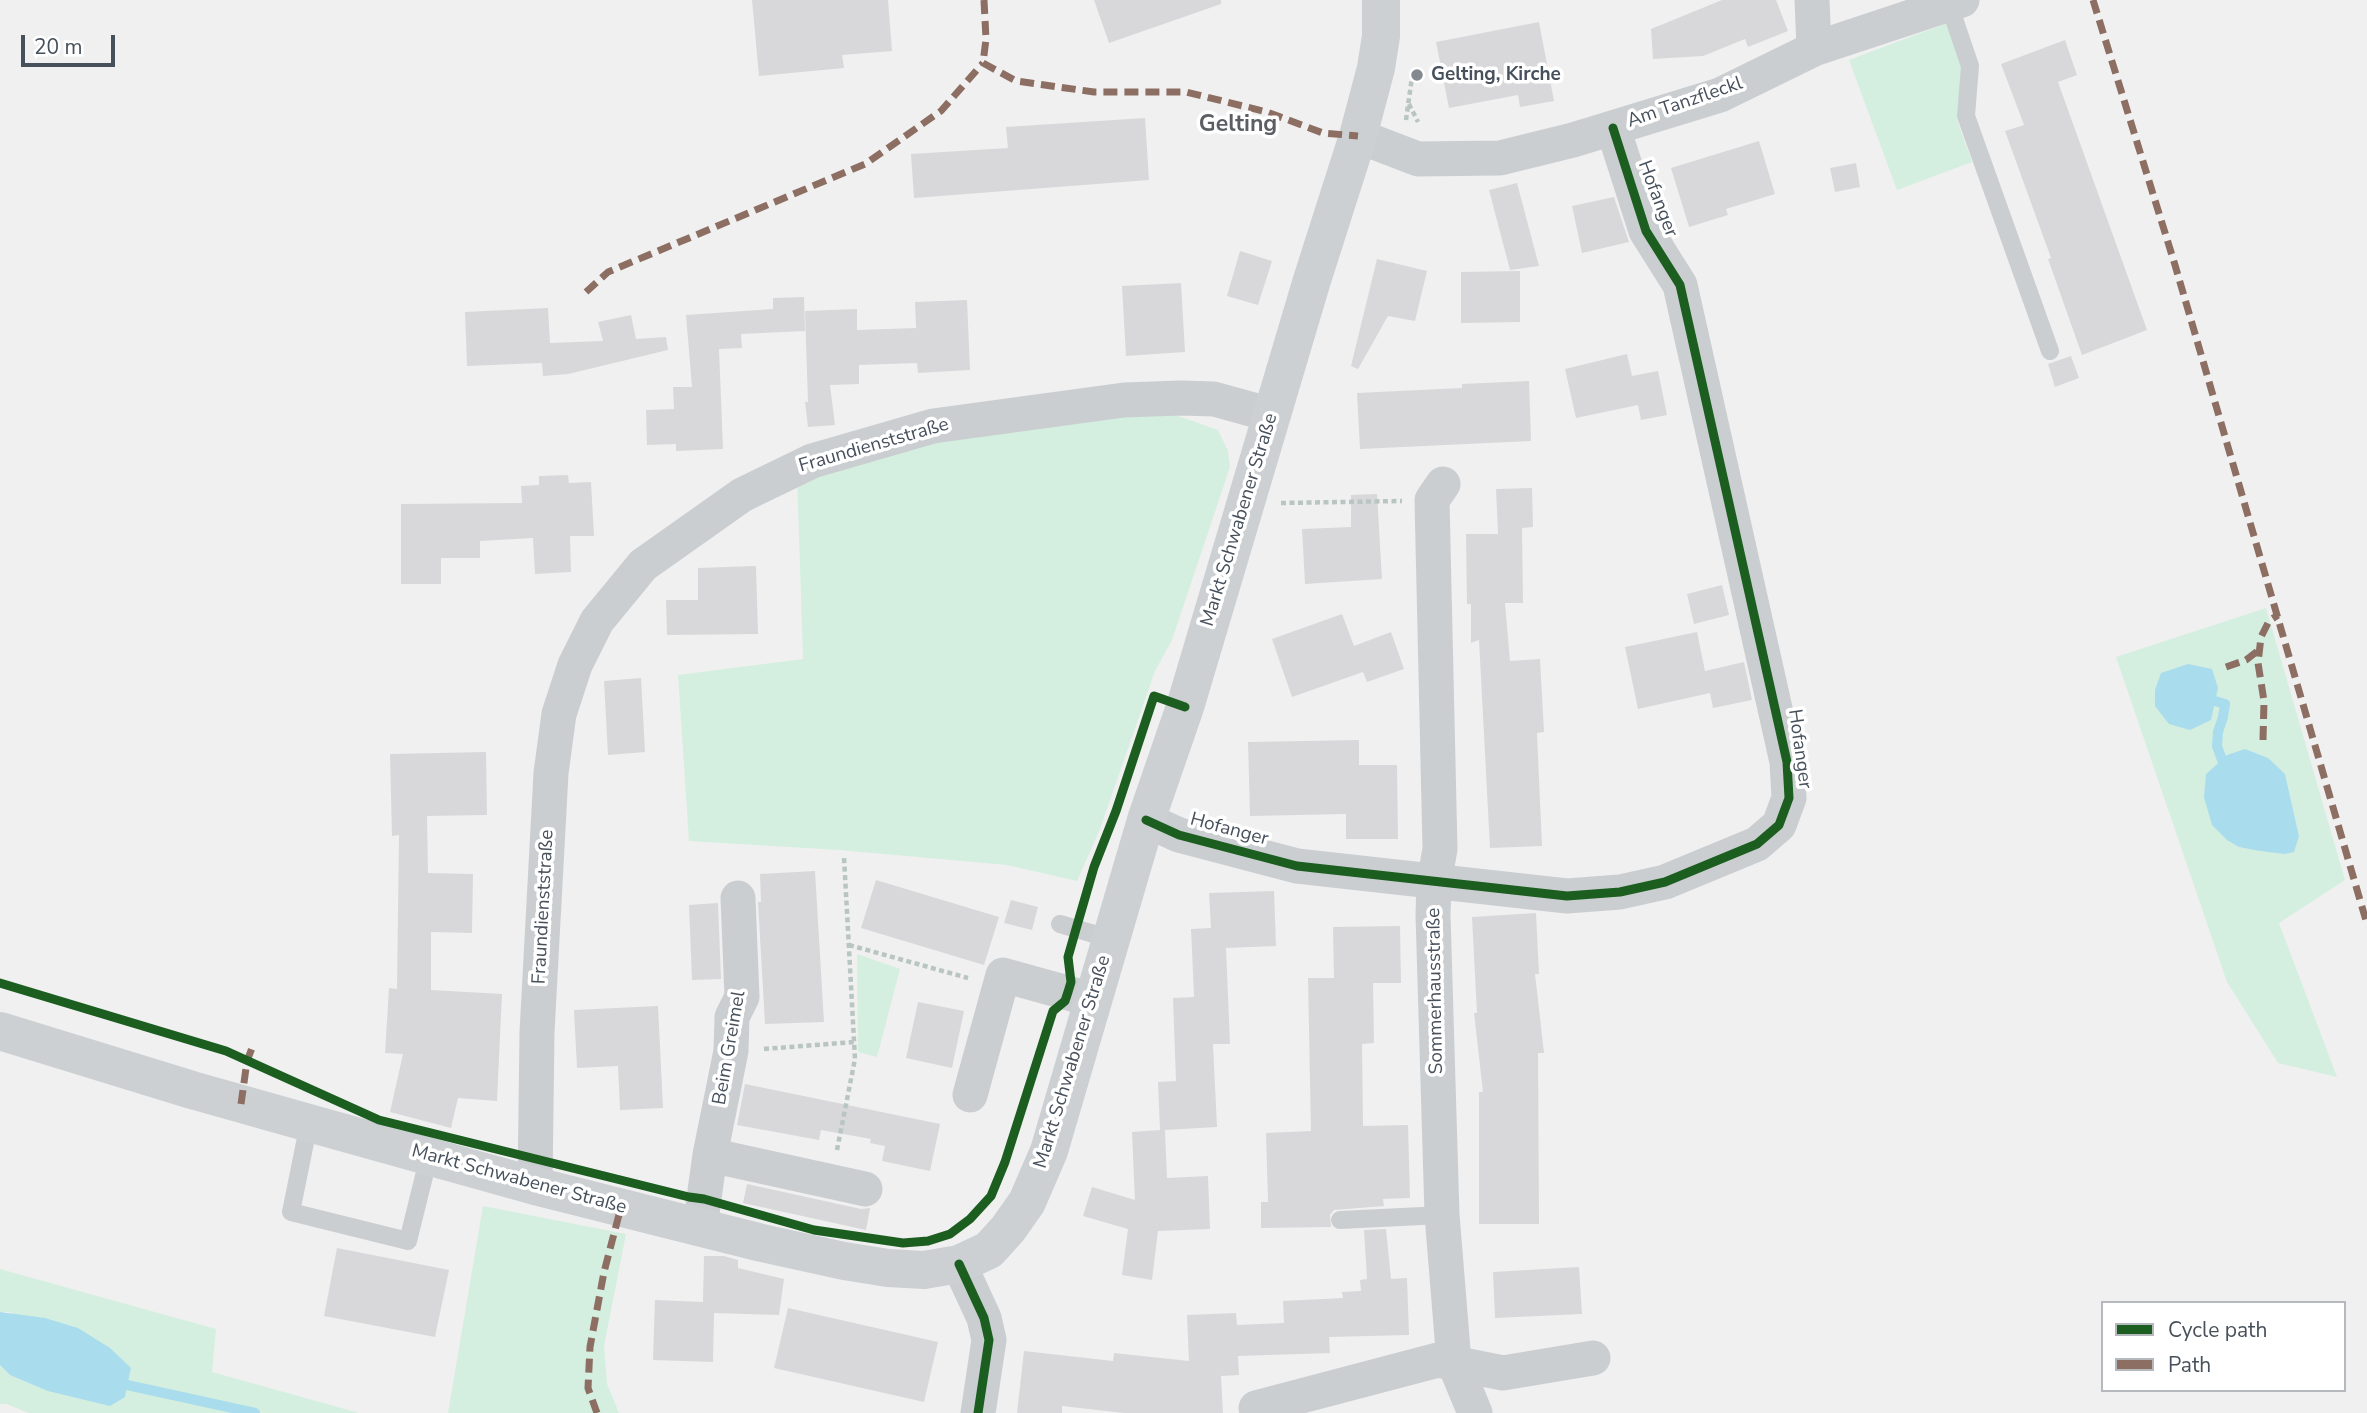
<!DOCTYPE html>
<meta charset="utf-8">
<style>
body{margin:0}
#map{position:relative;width:2367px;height:1413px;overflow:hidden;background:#f0f0f0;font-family:"Nunito Sans",sans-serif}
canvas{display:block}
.legend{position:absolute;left:2101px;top:1301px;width:245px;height:91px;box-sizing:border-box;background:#fff;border:2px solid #b5b9be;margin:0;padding:9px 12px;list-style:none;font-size:21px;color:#47515c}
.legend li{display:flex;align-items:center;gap:14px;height:35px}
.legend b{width:35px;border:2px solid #b5b9be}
.scale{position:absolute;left:21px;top:35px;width:94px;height:32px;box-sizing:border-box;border:4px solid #47515c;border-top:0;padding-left:9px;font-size:21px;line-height:24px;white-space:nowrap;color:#47515c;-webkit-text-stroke:5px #fff;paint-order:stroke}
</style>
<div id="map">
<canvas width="2367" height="1413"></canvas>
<ul class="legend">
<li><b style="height:9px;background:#1b5e20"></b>Cycle path</li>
<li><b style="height:9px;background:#8d6e63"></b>Path</li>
</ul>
<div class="scale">20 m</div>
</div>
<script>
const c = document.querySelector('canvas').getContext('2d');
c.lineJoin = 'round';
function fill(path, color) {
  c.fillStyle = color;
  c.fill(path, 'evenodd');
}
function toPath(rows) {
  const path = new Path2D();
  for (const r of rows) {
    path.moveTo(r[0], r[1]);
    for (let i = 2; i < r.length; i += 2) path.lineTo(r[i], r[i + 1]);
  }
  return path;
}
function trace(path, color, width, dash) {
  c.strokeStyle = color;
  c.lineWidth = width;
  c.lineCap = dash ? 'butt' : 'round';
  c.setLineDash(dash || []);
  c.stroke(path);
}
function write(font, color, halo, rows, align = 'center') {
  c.font = font + ' "Nunito Sans",sans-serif';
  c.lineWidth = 7;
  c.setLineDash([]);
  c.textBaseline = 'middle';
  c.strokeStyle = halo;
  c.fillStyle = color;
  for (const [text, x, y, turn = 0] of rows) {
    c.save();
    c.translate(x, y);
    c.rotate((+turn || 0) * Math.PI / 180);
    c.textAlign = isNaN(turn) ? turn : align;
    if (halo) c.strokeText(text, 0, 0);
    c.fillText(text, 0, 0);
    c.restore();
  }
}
const green = toPath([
 [1947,23,1962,66,1957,120,1972,162,1897,190,1849,60],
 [1161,410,1218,430,1228,451,1230,467,1172,640,1155,671,1100,829,1077,881,1007,865,839,850,689,841,678,675,803,659,797,474,885,449],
 [2266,608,2345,880,2279,923,2337,1077,2278,1063,2227,982,2116,657],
 [2227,755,2285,774,2299,836,2285,854,2239,847,2206,774],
 [857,954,900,969,877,1057,858,1052],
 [483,1206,626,1234,604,1346,607,1384,619,1413,448,1413],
 [0,1269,216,1329,212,1372,359,1413,29,1413,6,1404,0,1404,0,1365,10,1375,125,1396,131,1368,9,1312,0,1312]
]);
const water = toPath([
 [2188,664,2212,669,2218,688,2211,720,2190,730,2169,724,2155,706,2155,690,2161,673],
 [2245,749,2268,758,2285,774,2299,836,2294,852,2285,854,2260,851,2239,847,2227,840,2212,825,2204,797,2206,774,2227,755],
 [0,1312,45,1318,78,1328,110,1348,131,1368,125,1397,110,1406,48,1391,10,1375,0,1365]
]);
const stream = toPath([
 [2215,701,2225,704,2223,717,2218,732,2217,746,2222,760],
 [127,1385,255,1413]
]);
const building = toPath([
 [752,0,888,0,892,51,842,55,844,68,759,76],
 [1094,0,1221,0,1221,4,1109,43],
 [1722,0,1776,0,1788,31,1748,47,1745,39,1703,56,1653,59,1651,29],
 [1539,22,1554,101,1520,107,1518,95,1449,108,1436,42],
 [2065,40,2077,75,2058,82,2147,330,2082,355,2048,259,2051,258,2005,131,2024,125,2001,64],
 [1145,118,1149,180,914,198,911,154,1008,148,1006,127],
 [1759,141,1775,194,1726,209,1728,215,1689,227,1671,168],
 [1856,163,1860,187,1835,192,1830,168],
 [1517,183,1539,266,1510,270,1489,190],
 [1614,197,1629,242,1582,253,1572,206],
 [1240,251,1272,261,1258,305,1227,296],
 [1377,259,1427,271,1415,321,1388,316,1358,369,1351,366],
 [1520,271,1520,322,1461,323,1461,272],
 [1181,283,1185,352,1126,356,1122,286],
 [804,297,805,331,741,334,742,348,719,349,723,449,676,451,676,444,647,445,646,410,674,409,673,387,692,387,686,315,773,309,773,298],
 [967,300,970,370,918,373,917,363,859,365,859,384,830,385,835,425,808,427,805,402,808,402,805,311,857,309,857,330,916,328,915,302],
 [548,308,550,343,603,341,598,322,631,315,636,339,666,337,668,350,568,374,543,376,542,363,467,366,465,312],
 [1627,354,1632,376,1658,371,1667,415,1641,420,1638,405,1576,418,1565,369],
 [2071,356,2079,378,2055,387,2048,364],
 [1529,381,1531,441,1360,449,1357,393,1462,388,1462,384],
 [568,475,569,483,591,482,594,536,570,536,571,572,535,574,533,538,480,541,480,558,441,558,441,584,401,584,401,504,522,503,521,486,539,485,539,476],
 [1532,488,1533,527,1522,528,1523,603,1505,603,1510,661,1540,659,1544,732,1537,733,1542,846,1490,848,1479,640,1471,643,1471,604,1467,604,1466,534,1498,534,1496,489],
 [1377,494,1382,579,1305,584,1302,529,1351,527,1351,495],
 [756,566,758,634,667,635,666,600,698,600,698,568],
 [1722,585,1729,615,1694,624,1687,594],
 [1342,614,1354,646,1391,632,1404,669,1367,682,1363,672,1292,697,1272,639],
 [1697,632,1705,671,1744,662,1752,700,1713,708,1710,693,1638,709,1625,647],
 [641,678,645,752,608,755,604,681],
 [1359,740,1359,765,1397,765,1398,839,1346,839,1346,814,1250,816,1248,742],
 [486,752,487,815,427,816,428,873,473,874,472,933,431,932,431,990,502,994,497,1101,458,1098,451,1128,390,1112,403,1054,385,1053,389,988,397,989,399,835,392,836,390,754],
 [815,871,824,1022,765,1024,758,902,761,902,760,874],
 [876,880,999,917,984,965,861,928],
 [1274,891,1276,946,1226,948,1230,1044,1213,1044,1217,1127,1165,1130,1167,1178,1208,1176,1210,1229,1158,1231,1152,1280,1122,1275,1128,1229,1083,1216,1092,1187,1135,1200,1132,1132,1160,1130,1158,1082,1176,1081,1173,998,1194,997,1191,929,1211,928,1209,893],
 [1011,900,1038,907,1032,930,1004,923],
 [718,903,721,979,692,980,689,905],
 [1536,913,1539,974,1535,974,1544,1053,1538,1053,1539,1224,1479,1224,1479,1092,1483,1092,1474,1013,1477,1013,1472,917],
 [1400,926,1401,983,1373,983,1374,1043,1362,1044,1363,1126,1408,1125,1410,1198,1383,1199,1384,1206,1334,1210,1330,1215,1331,1227,1261,1228,1261,1202,1268,1202,1266,1133,1311,1131,1308,978,1334,978,1333,927],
 [918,1002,964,1011,952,1068,906,1058],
 [658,1006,663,1108,620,1110,618,1066,577,1068,574,1010],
 [745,1084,940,1124,930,1171,882,1161,885,1146,870,1143,871,1139,821,1130,819,1140,737,1125],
 [747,1184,861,1209,870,1208,866,1230,743,1203],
 [1386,1229,1391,1279,1407,1278,1409,1335,1329,1337,1330,1353,1238,1356,1239,1375,1221,1376,1223,1413,1124,1413,1062,1406,1062,1413,1017,1413,1024,1351,1113,1361,1114,1353,1189,1361,1187,1315,1236,1313,1237,1325,1284,1323,1283,1301,1343,1298,1342,1292,1361,1291,1360,1280,1367,1279,1364,1230],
 [337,1248,449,1270,435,1337,324,1316],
 [704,1256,724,1256,738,1260,738,1268,784,1279,779,1315,714,1313,713,1362,653,1360,655,1300,703,1302],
 [1579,1267,1582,1314,1495,1318,1493,1272],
 [788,1308,938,1342,924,1402,774,1368]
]);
const path = toPath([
 [1409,104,1418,122],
 [1406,120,1412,77],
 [1281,503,1402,501],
 [849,945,968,978],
 [764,1049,854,1042],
 [837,1150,855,1059,844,857]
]);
const service = toPath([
 [1949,4,1970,66,1966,116,2050,351],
 [1060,924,1111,939],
 [309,1123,291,1212,408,1241,429,1156],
 [1340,1220,1442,1215]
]);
const minor = toPath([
 [1812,0,1814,49],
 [1358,136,1418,159,1500,158,1573,140,1720,95,1814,49,1962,0],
 [1443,484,1432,500,1440,849,1434,883,1433,915,1442,1215,1454,1362,1475,1413],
 [1146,820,1179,835,1297,866,1567,896,1620,892,1665,882,1757,844,1779,825,1789,798,1787,762,1680,285,1646,231,1613,128],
 [970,1095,1003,975,1093,1000],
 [710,1155,865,1189],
 [535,1186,537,1032,551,773,559,714,575,665,597,621,643,565,742,495,812,461,933,426,1124,400,1181,398,1214,399,1272,415],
 [700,1227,710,1155,731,1051,732,1017,742,997,738,898],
 [959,1264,984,1318,989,1340,978,1413],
 [1256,1408,1438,1360,1503,1373,1593,1358]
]);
const secondary = toPath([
 [0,1031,192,1090,309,1123,535,1186,762,1243,844,1261,888,1268,924,1270,959,1264,989,1250,1008,1229,1027,1202,1049,1151,1146,820,1185,707,1312,280,1358,136,1376,68,1381,36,1381,0]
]);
const quiet = toPath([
 [984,0,986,39,983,63,1016,81,1094,92,1186,92,1267,112,1323,133,1358,136],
 [2093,0,2175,265,2367,924],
 [586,292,608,272,865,164,941,111,983,63],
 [2226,667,2246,660,2259,650],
 [2263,740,2264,701,2258,663,2261,637,2269,621,2278,615],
 [241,1104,247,1061,252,1048],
 [597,1413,588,1388,590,1347,604,1272,621,1207]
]);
const cycleway = toPath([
 [1146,820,1179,835,1297,866,1567,896,1620,892,1665,882,1757,844,1779,825,1789,798,1787,762,1680,285,1646,231,1613,128],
 [0,983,226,1051,379,1120,689,1197,704,1199,814,1230,903,1243,928,1241,950,1234,970,1219,991,1196,1005,1162,1053,1011,1065,1001,1068,992,1071,982,1068,957,1076,929,1094,867,1116,811,1154,696,1185,707],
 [959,1264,984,1318,989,1340,978,1413]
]);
const markers = [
 [1417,75,7,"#828990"]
];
const poiNames = [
 ["Gelting, Kirche",1431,75]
];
const streetNames = [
 ["Am Tanzfleckl",1685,103,-19],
 ["Hofanger",1657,199,69],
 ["Fraundienststraße",874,446,-16],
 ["Markt Schwabener Straße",1240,520,-73],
 ["Hofanger",1799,749,82],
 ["Hofanger",1229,830,15],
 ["Fraundienststraße",544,907,-87],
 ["Sommerhausstraße",1436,991,-91],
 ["Beim Greimel",730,1048,-80],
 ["Markt Schwabener Straße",1073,1062,-73],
 ["Markt Schwabener Straße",519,1180,15]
];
const quarterNames = [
 ["Gelting",1238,125]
];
fill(green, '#d4efe0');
fill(water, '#a9dced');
trace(stream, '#a9dced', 10);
fill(building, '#d8d8da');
trace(path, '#b8c5c1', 4.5, [5, 3.5]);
trace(service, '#cbced1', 18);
trace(minor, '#cbced1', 35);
trace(secondary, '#ccd0d3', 38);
trace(quiet, '#8d6e63', 7, [14, 7]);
trace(cycleway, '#1b5e20', 9);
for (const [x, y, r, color] of markers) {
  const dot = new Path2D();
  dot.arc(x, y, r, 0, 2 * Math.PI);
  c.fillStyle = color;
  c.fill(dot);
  trace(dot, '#fff', 2.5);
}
write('bold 19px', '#47515c', '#fff', poiNames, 'left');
write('19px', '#47515c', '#fff', streetNames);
write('bold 23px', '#5b5f64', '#fff', quarterNames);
</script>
